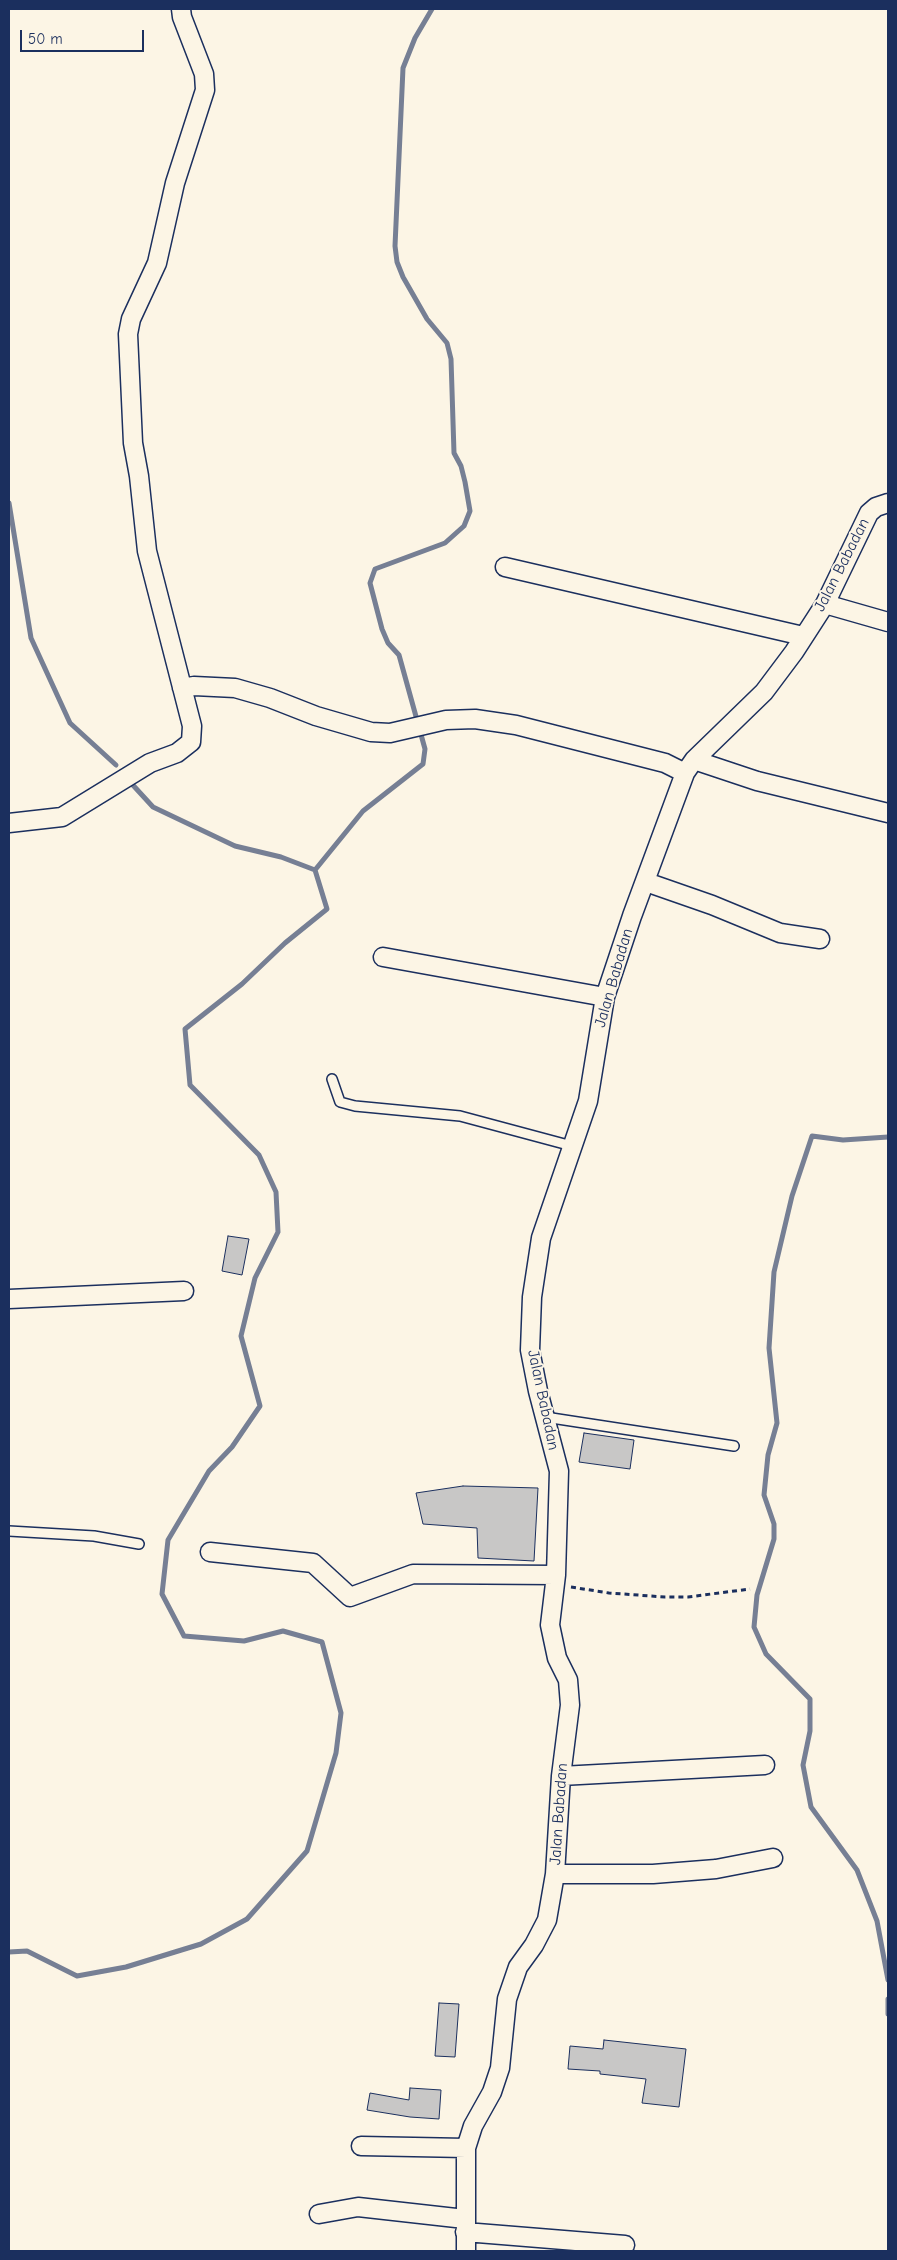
<!DOCTYPE html>
<style>
body{margin:0}
#map{position:relative;width:897px;height:2260px;overflow:hidden;background:#fcf5e5;font-family:"Comic Neue",sans-serif}
canvas{display:block}
.frame{position:absolute;inset:0;border:10px solid #1b2f5e;pointer-events:none}
.scale{position:absolute;left:20px;top:30px;width:124px;height:22px;box-sizing:border-box;border:2px solid #1b2f5e;border-top:0;padding-left:6px;font-size:15px;line-height:18px;white-space:nowrap;color:#1b2f5e;-webkit-text-stroke:4px #fcf5e5;paint-order:stroke}
</style>
<div id="map">
<canvas width="897" height="2260"></canvas>
<div class="frame"></div>
<div class="scale">50 m</div>
</div>
<script>
const c = document.querySelector('canvas').getContext('2d');
c.lineJoin = 'round';
function toPath(rows) {
  const path = new Path2D();
  for (const r of rows) {
    path.moveTo(r[0], r[1]);
    for (let i = 2; i < r.length; i += 2) path.lineTo(r[i], r[i + 1]);
  }
  return path;
}
function trace(path, color, width, dash) {
  c.strokeStyle = color;
  c.lineWidth = width;
  c.lineCap = dash ? 'butt' : 'round';
  c.setLineDash(dash || []);
  c.stroke(path);
}
function fill(path, color) {
  c.fillStyle = color;
  c.fill(path, 'evenodd');
}
function write(font, color, halo, rows, align = 'center') {
  c.font = font + ' "Comic Neue",sans-serif';
  c.lineWidth = 4;
  c.setLineDash([]);
  c.textBaseline = 'middle';
  c.strokeStyle = halo;
  c.fillStyle = color;
  for (const [text, x, y, turn = 0] of rows) {
    c.save();
    c.translate(x, y);
    c.rotate((+turn || 0) * Math.PI / 180);
    c.textAlign = isNaN(turn) ? turn : align;
    if (halo) c.strokeText(text, 0, 0);
    c.fillText(text, 0, 0);
    c.restore();
  }
}
const stream = toPath([
 [9,503,31,638,70,723,116,765],
 [315,870,363,811,423,764,425,749,399,655,388,643,382,629,370,583,375,569,445,543,464,526,470,511,465,482,461,466,454,453,451,359,447,343,427,319,403,277,397,262,395,246,403,68,415,38,432,9],
 [888,1137,843,1140,812,1136,792,1196,774,1272,769,1348,777,1423,768,1455,764,1495,774,1524,774,1539,757,1595,754,1627,766,1654,810,1699,810,1731,803,1765,811,1807,857,1870,877,1921,888,1980],
 [9,1952,27,1951,77,1976,126,1967,201,1944,247,1919,307,1851,336,1753,341,1713,322,1642,283,1631,244,1641,184,1636,162,1594,168,1540,209,1471,232,1447,260,1406,241,1336,255,1278,278,1232,276,1192,259,1155,190,1085,185,1029,242,984,285,943,327,909,315,870,281,857,235,846,153,807,131,783],
 [888,1999,888,2014]
]);
const building = toPath([
 [228,1236,249,1239,242,1275,222,1271,228,1236],
 [584,1433,634,1440,630,1469,579,1462,584,1433],
 [463,1486,538,1488,534,1561,478,1558,477,1528,423,1524,416,1493,463,1486],
 [439,2003,459,2004,455,2057,435,2056,439,2003],
 [604,2040,686,2049,679,2107,642,2103,646,2079,600,2074,600,2071,568,2069,570,2046,603,2049,604,2040],
 [410,2088,441,2090,439,2119,410,2117,367,2110,370,2093,409,2100,410,2088]
]);
const path = toPath([
 [571,1587,609,1593,665,1597,688,1597,750,1589]
]);
const service = toPath([
 [332,1079,340,1102,355,1106,460,1116,572,1146],
 [545,1417,734,1446],
 [9,1531,94,1536,139,1544]
]);
const minor = toPath([
 [505,567,803,636],
 [825,604,888,622],
 [182,688,194,686,235,688,270,698,316,716,371,732,390,733,446,720,475,719,516,725,665,763,685,773],
 [694,760,757,781,888,813],
 [9,823,62,817,150,763,177,753,191,742,192,726,147,551,139,476,133,443,128,334,131,319,157,263,175,183,205,90,204,74,182,17,181,9],
 [646,882,712,905,780,933,820,939],
 [383,957,605,997],
 [9,1299,184,1291],
 [210,1552,313,1563,350,1597,413,1574,556,1575],
 [561,1776,765,1765],
 [555,1874,653,1874,716,1869,773,1858],
 [361,2146,466,2148],
 [319,2214,358,2207,465,2219],
 [465,2232,625,2245],
 [466,2251,466,2148,473,2126,492,2092,500,2068,507,1999,518,1967,534,1945,547,1920,555,1874,561,1776,570,1705,568,1680,557,1658,550,1625,556,1575,559,1471,538,1391,530,1350,532,1297,541,1238,588,1101,605,997,632,916,685,773,694,760,764,692,794,652,825,604,869,513,876,507,888,503]
]);
const streetNames = [
 ["Jalan Babadan",842,565,-63],
 ["Jalan Babadan",614,978,-74],
 ["Jalan Babadan",543,1400,78],
 ["Jalan Babadan",559,1814,-86]
];
trace(stream, '#767f94', 5);
fill(building, '#c8c7c6');
trace(building, '#1b2f5e', 1);
trace(service, '#1b2f5e', 12);
trace(minor, '#1b2f5e', 21);
trace(path, '#1b2f5e', 3, [5, 4]);
trace(service, '#fcf5e5', 9);
trace(minor, '#fcf5e5', 18);
write('16px', '#1b2f5e', '#fcf5e5', streetNames);
</script>
